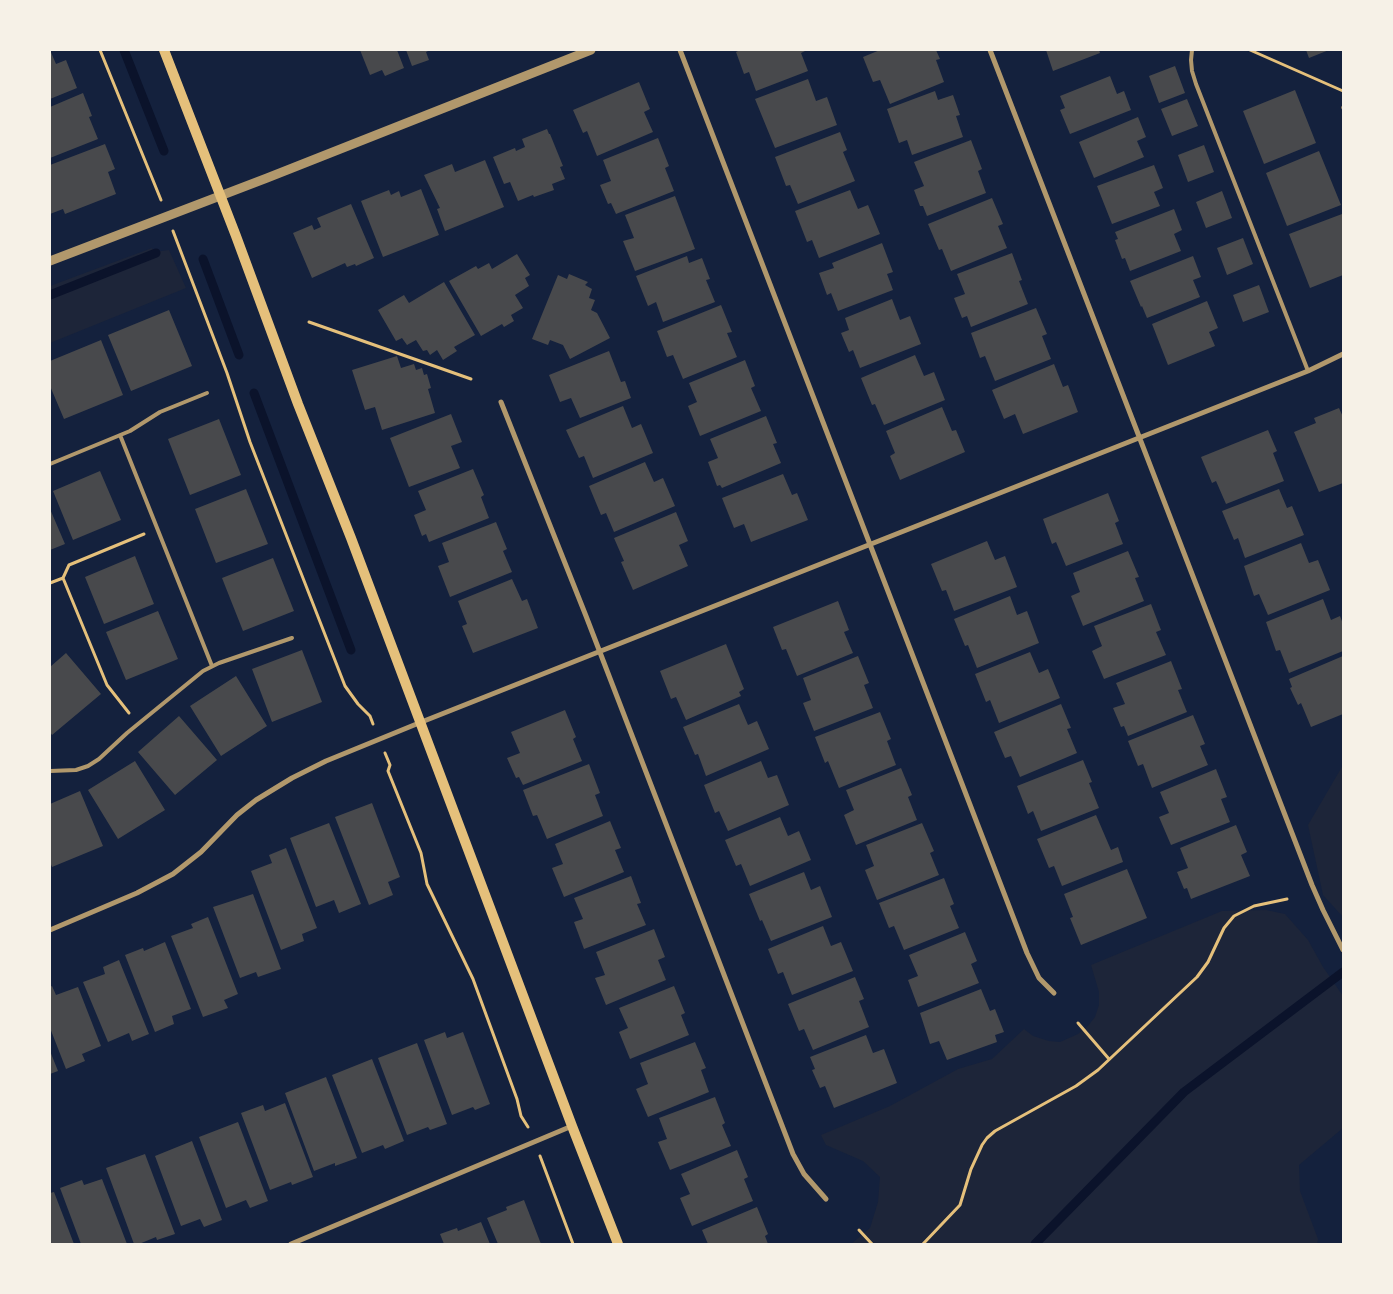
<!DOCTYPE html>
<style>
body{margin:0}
#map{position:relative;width:1393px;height:1294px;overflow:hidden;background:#14213d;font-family:Quicksand,sans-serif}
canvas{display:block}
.frame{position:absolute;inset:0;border:51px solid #f6f1e7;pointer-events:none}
</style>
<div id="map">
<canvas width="1393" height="1294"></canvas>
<div class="frame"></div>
</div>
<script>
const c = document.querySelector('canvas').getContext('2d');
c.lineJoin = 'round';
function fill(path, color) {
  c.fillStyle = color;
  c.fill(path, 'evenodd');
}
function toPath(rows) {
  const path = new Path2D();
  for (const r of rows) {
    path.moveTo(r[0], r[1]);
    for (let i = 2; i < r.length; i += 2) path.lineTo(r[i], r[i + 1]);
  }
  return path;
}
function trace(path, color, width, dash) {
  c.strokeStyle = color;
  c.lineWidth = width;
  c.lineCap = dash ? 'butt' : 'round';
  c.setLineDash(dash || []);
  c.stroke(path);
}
const green = toPath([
 [152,248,154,252,169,250,186,288,50,343,50,286],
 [1343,765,1343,917,1323,895,1308,825],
 [1266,910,1285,914,1308,940,1323,967,1343,996,1343,1128,1299,1165,1300,1191,1318,1239,1317,1244,851,1244,870,1228,878,1202,880,1177,863,1161,826,1145,821,1135,890,1106,958,1069,992,1059,1024,1029,1033,1036,1049,1041,1060,1042,1078,1034,1087,1027,1095,1017,1099,1005,1099,992,1091,965,1222,911]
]);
const stream = toPath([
 [124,50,164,151],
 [203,259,239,355],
 [50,295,156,253],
 [254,393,351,650],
 [1035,1244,1184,1092,1343,972]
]);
const building = toPath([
 [50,50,56,64,66,60,77,88,50,99],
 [360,50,397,50,404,68,385,76,382,70,370,75],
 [406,50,430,50,426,52,429,60,412,66],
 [740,50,807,50,801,53,808,71,756,91,749,72,744,74,736,52],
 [880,50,936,50,940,59,936,60,944,82,890,104,880,80,873,82,863,57],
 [1046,50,1099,50,1100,53,1053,71],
 [1306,50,1329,50,1309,58],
 [1175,66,1185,93,1159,103,1149,76],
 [1110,76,1117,94,1124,91,1131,110,1070,134,1060,110,1065,108,1060,96],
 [808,79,816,101,827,97,837,125,775,148,755,99],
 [639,82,650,109,644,112,653,132,597,156,587,131,583,133,573,110],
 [1295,90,1316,143,1264,164,1243,111],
 [935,91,938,100,953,95,960,115,956,116,963,137,912,155,907,140,899,143,887,109],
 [83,93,92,116,89,117,98,139,50,158,50,107],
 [1187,99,1198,126,1172,136,1161,109],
 [1138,117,1146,137,1137,141,1144,157,1094,178,1079,142],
 [547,129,549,134,550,134,563,166,560,167,565,179,552,184,554,190,534,197,533,195,518,201,510,182,504,184,493,157,515,148,516,151,525,147,522,139],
 [840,132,847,150,843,152,855,181,798,204,790,185,786,186,775,157],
 [658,138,669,166,665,168,674,191,616,214,611,203,608,204,600,185,611,181,603,160],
 [971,140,982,169,978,171,986,193,927,216,923,206,920,206,914,190,924,186,914,162],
 [105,144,115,169,108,172,116,194,65,214,63,209,50,214,50,165],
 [1204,145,1214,172,1188,182,1178,155],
 [1319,151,1341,205,1287,226,1266,173],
 [485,160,504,207,445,231,437,209,440,208,424,175,452,164,455,172],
 [1154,165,1163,188,1154,192,1160,206,1112,224,1097,186],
 [421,189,439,235,383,257,361,201,389,190,391,195,399,191,401,197],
 [850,190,858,209,868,205,880,234,819,258,812,240,807,242,795,211],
 [1222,191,1232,218,1206,228,1196,202],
 [675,196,695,249,635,271,623,241,634,238,625,215],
 [992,198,1003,224,998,226,1007,248,951,271,942,249,939,250,928,224],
 [351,204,374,258,356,266,355,264,347,267,345,263,312,278,293,233,312,225,314,230,321,227,317,218],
 [1174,209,1182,230,1174,234,1181,251,1130,271,1125,258,1122,259,1115,240,1118,239,1115,232],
 [1342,214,1343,275,1310,288,1289,234],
 [1243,238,1253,264,1227,275,1217,248],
 [882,243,893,272,887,274,893,290,838,311,831,293,827,295,819,273,834,268,832,263],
 [1012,253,1022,280,1019,281,1028,304,971,327,967,316,962,318,954,298,965,294,957,274],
 [517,254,530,275,525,278,529,286,515,295,523,308,511,315,514,321,504,327,502,324,481,336,449,281,476,266,478,269,489,263,492,269],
 [687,256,689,263,702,258,710,279,706,280,715,302,663,322,656,302,648,306,636,276],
 [1193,256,1201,277,1193,280,1200,297,1147,318,1142,306,1141,307,1130,281],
 [569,274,588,282,585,285,592,289,589,298,595,300,591,310,597,313,610,338,570,359,563,345,550,340,548,345,532,339,558,275,567,279],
 [444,282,475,335,454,347,457,351,443,360,437,350,430,355,427,350,423,351,416,340,407,345,402,338,396,341,378,310,404,295,409,303],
 [1259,285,1269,312,1243,322,1233,295],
 [892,299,900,320,910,316,921,344,860,368,853,350,849,352,841,333,849,330,845,318],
 [1207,301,1218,328,1209,332,1215,346,1168,365,1152,324],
 [721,305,732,332,727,333,737,357,683,379,673,355,667,357,657,331],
 [1036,308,1047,334,1042,336,1051,359,995,381,985,356,980,358,971,333],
 [169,310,192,366,131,391,108,335],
 [101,340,123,395,64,419,50,386,50,361],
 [609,351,621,382,625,381,631,398,580,418,571,398,560,402,549,375],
 [915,355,924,376,934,372,945,400,884,425,875,404,872,405,861,378],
 [397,356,401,368,414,364,416,370,422,368,424,375,427,374,431,388,428,389,435,413,382,430,375,407,365,410,352,370],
 [745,360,755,386,751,388,761,411,700,436,688,406,697,402,689,383],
 [1054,364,1063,387,1068,385,1078,412,1023,434,1015,414,1004,419,992,390],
 [623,406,632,428,641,424,653,453,593,478,584,456,579,458,566,430],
 [942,407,952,431,956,430,965,452,900,480,890,456,895,453,886,431],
 [1339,408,1343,417,1343,483,1319,492,1294,432,1316,423,1314,418],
 [451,414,462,442,451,446,460,468,409,487,390,438],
 [766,416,777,443,773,444,781,463,722,488,720,485,717,486,708,462,718,458,710,439],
 [219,419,241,475,190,495,168,439],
 [1268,430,1277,451,1273,453,1284,481,1226,504,1216,481,1212,483,1201,457],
 [645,462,654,482,663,478,675,506,614,532,606,513,601,515,589,486],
 [473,469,484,495,481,497,489,518,429,542,426,534,422,536,414,515,426,510,418,491],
 [100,471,121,520,73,540,53,491],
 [783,474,792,495,797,493,808,520,751,542,744,524,734,528,722,498],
 [246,489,268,544,216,563,195,509],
 [1279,489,1287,508,1292,506,1304,535,1245,558,1238,538,1234,540,1222,511],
 [1108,493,1119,521,1115,523,1123,544,1066,566,1056,542,1052,544,1043,519],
 [50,509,65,544,50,550],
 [676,512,688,541,679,545,688,566,633,590,621,562,624,561,614,538],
 [496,522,507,549,503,551,512,572,450,597,438,566,449,562,442,543],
 [987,541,995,560,1005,556,1017,587,954,611,946,590,942,591,931,564],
 [1301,543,1309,563,1318,560,1330,590,1268,615,1259,594,1254,596,1244,566],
 [1128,551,1139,577,1135,578,1144,601,1083,626,1071,596,1080,592,1073,573],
 [135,556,154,604,104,624,85,577],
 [273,558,294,611,243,631,222,578],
 [512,579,522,601,527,599,538,628,473,653,462,626,467,624,458,601],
 [1010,596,1017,615,1027,611,1039,643,977,668,968,645,965,646,954,619],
 [1323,599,1331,620,1340,616,1343,624,1343,651,1289,673,1280,650,1276,651,1266,622],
 [838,601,849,630,844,632,853,653,797,676,786,649,782,650,773,627],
 [1151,604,1161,630,1156,632,1166,655,1104,679,1092,651,1102,646,1094,626],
 [158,611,178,659,126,680,106,632],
 [726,644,744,689,739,692,741,696,686,720,676,697,671,699,660,671],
 [302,650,322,702,272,722,252,669],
 [1030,652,1039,673,1048,669,1060,698,999,723,990,700,986,702,975,674],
 [66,653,101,694,52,735,50,732,50,667],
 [858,656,869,683,864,685,873,708,814,731,803,703,811,700,803,678],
 [1343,656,1343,714,1311,727,1301,703,1298,705,1290,688,1292,687,1289,679],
 [1171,661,1182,689,1178,690,1187,712,1128,736,1124,726,1121,727,1113,708,1125,704,1116,683],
 [236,676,267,726,221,756,190,706],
 [739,704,748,725,757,721,769,749,706,776,698,754,695,755,683,727],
 [1061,704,1071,728,1067,729,1077,753,1020,777,1011,756,1005,758,994,732],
 [565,710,576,737,573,739,582,761,523,785,519,777,516,778,507,758,520,753,511,732],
 [880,712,891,739,887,741,896,765,839,788,828,761,825,763,815,737],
 [1193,715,1205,744,1200,746,1208,765,1152,788,1143,764,1138,766,1128,741],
 [179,716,217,760,175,795,138,752],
 [1083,760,1092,782,1089,783,1099,808,1041,831,1033,811,1028,814,1017,786],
 [135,761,165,810,118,839,88,790],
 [761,761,768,778,777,775,789,805,728,831,719,811,715,813,704,785],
 [589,764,600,793,595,795,603,816,547,839,537,815,533,816,523,790],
 [901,768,912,795,908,797,917,820,856,845,844,815,854,810,846,790],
 [1216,769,1227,797,1221,799,1230,822,1171,845,1159,817,1169,813,1160,792],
 [80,791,103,846,52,867,50,862,50,804],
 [372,803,400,877,388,882,393,895,369,905,335,817],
 [1096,815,1111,850,1118,847,1123,862,1062,886,1054,866,1049,868,1037,839],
 [780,817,788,836,799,831,811,860,750,886,741,864,736,866,725,840],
 [610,821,621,848,615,850,624,872,564,897,552,868,563,864,555,844],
 [329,823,361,904,339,913,334,900,316,907,290,838],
 [922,823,934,851,930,853,939,875,877,900,865,870,874,866,866,845],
 [1236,825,1247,852,1241,855,1250,876,1191,899,1187,888,1184,889,1177,872,1188,868,1180,848],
 [286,848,317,928,302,934,304,941,281,950,251,871,272,863,269,855],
 [1127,869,1147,918,1081,945,1070,918,1073,917,1064,894],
 [804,872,811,890,820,886,832,917,771,941,762,920,760,921,749,894],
 [631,876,641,903,637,904,646,925,584,949,574,922,583,919,574,898],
 [944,878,954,904,950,906,959,928,904,950,894,926,889,928,879,903],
 [253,894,281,969,258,977,256,972,240,978,213,907],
 [208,917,238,994,224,1000,228,1008,203,1017,171,936,193,928,191,924],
 [823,926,831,946,841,942,853,971,792,995,783,972,778,974,768,949],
 [654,929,665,957,658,960,666,980,606,1005,595,978,605,975,596,952],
 [965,932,977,961,971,964,979,983,918,1007,908,980,918,976,909,955],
 [165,942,191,1009,172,1016,174,1024,155,1032,125,955,143,948,144,951],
 [119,960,149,1034,132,1041,129,1033,108,1042,83,982,105,974,103,967],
 [855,977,864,999,859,1001,869,1027,813,1050,804,1029,799,1031,788,1004],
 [52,986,56,995,78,987,101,1046,82,1054,85,1061,66,1069,50,1028,50,987],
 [674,986,685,1013,681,1015,689,1035,630,1059,619,1032,628,1028,619,1008],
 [981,989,990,1011,995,1009,1004,1032,995,1035,997,1042,947,1060,939,1041,930,1044,920,1013],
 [445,1032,447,1038,463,1032,490,1104,475,1110,473,1107,452,1115,424,1040],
 [866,1035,873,1053,884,1049,897,1083,834,1108,825,1086,820,1088,812,1070,815,1069,810,1057],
 [695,1042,706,1068,701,1070,709,1092,648,1117,636,1089,648,1084,640,1063],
 [417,1043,447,1124,430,1130,428,1127,407,1135,378,1058],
 [50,1051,58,1071,50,1074],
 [372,1059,404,1141,385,1149,383,1145,362,1153,332,1075],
 [326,1077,357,1158,335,1166,335,1163,314,1171,285,1093],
 [715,1097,725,1123,722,1125,731,1146,670,1170,658,1142,667,1139,659,1118],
 [285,1103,313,1177,292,1185,291,1182,270,1190,241,1113,263,1105,265,1111],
 [238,1122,268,1201,250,1208,246,1200,226,1208,199,1137],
 [192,1141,222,1220,204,1227,200,1219,181,1226,155,1156],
 [737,1150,748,1177,744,1179,753,1201,692,1226,680,1198,690,1194,681,1174],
 [145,1154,175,1234,157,1240,156,1237,139,1244,134,1244,106,1168],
 [102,1179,127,1244,81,1244,60,1188,82,1180,84,1185],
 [54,1192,74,1244,50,1244,50,1193],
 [524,1200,541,1244,498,1244,487,1218,507,1210,506,1207],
 [757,1207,768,1234,765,1236,768,1244,708,1244,702,1230],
 [481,1222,490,1244,444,1244,440,1234,457,1228,458,1231]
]);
const path = toPath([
 [100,50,161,200],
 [1250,50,1343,91],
 [1343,107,1343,108],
 [173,231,227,373,250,442,345,686,358,704,370,716,373,724],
 [309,322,471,379],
 [63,578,107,685,129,713],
 [50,583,63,578,69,565,144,534],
 [385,753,390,765,388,771,421,853,427,884,473,979,517,1099,521,1116,528,1127],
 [1078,1023,1109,1059],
 [540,1156,573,1244],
 [859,1230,872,1244],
 [923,1244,960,1205,971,1169,982,1145,987,1138,995,1131,1076,1086,1098,1070,1197,977,1208,962,1224,928,1234,916,1254,906,1287,899]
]);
const service = toPath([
 [1192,50,1191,60,1192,71,1196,84,1308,371],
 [120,435,212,666],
 [50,464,130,431,160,412,207,393],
 [50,771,76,770,88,766,99,759,127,733,203,671,219,663,292,638]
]);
const minor = toPath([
 [680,50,1027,953,1039,978,1054,993],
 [990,50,1312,885,1323,910,1343,950],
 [501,402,586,616,793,1154,804,1174,826,1199],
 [50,930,137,893,173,874,201,852,237,815,256,800,292,778,326,761,419,723,1308,371,1343,354],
 [291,1244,572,1126]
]);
const tertiary = toPath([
 [50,261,267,178,591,50]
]);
const secondary = toPath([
 [164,50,236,236,298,404,351,538,572,1126,618,1244]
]);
fill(green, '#1d2539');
trace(stream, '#0b132b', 9);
fill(building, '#48494c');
trace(path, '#e5c07b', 3);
trace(service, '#b1986c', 4);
trace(minor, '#b1986c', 5);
trace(tertiary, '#b1986c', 9);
trace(secondary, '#e5c07b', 10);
</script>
